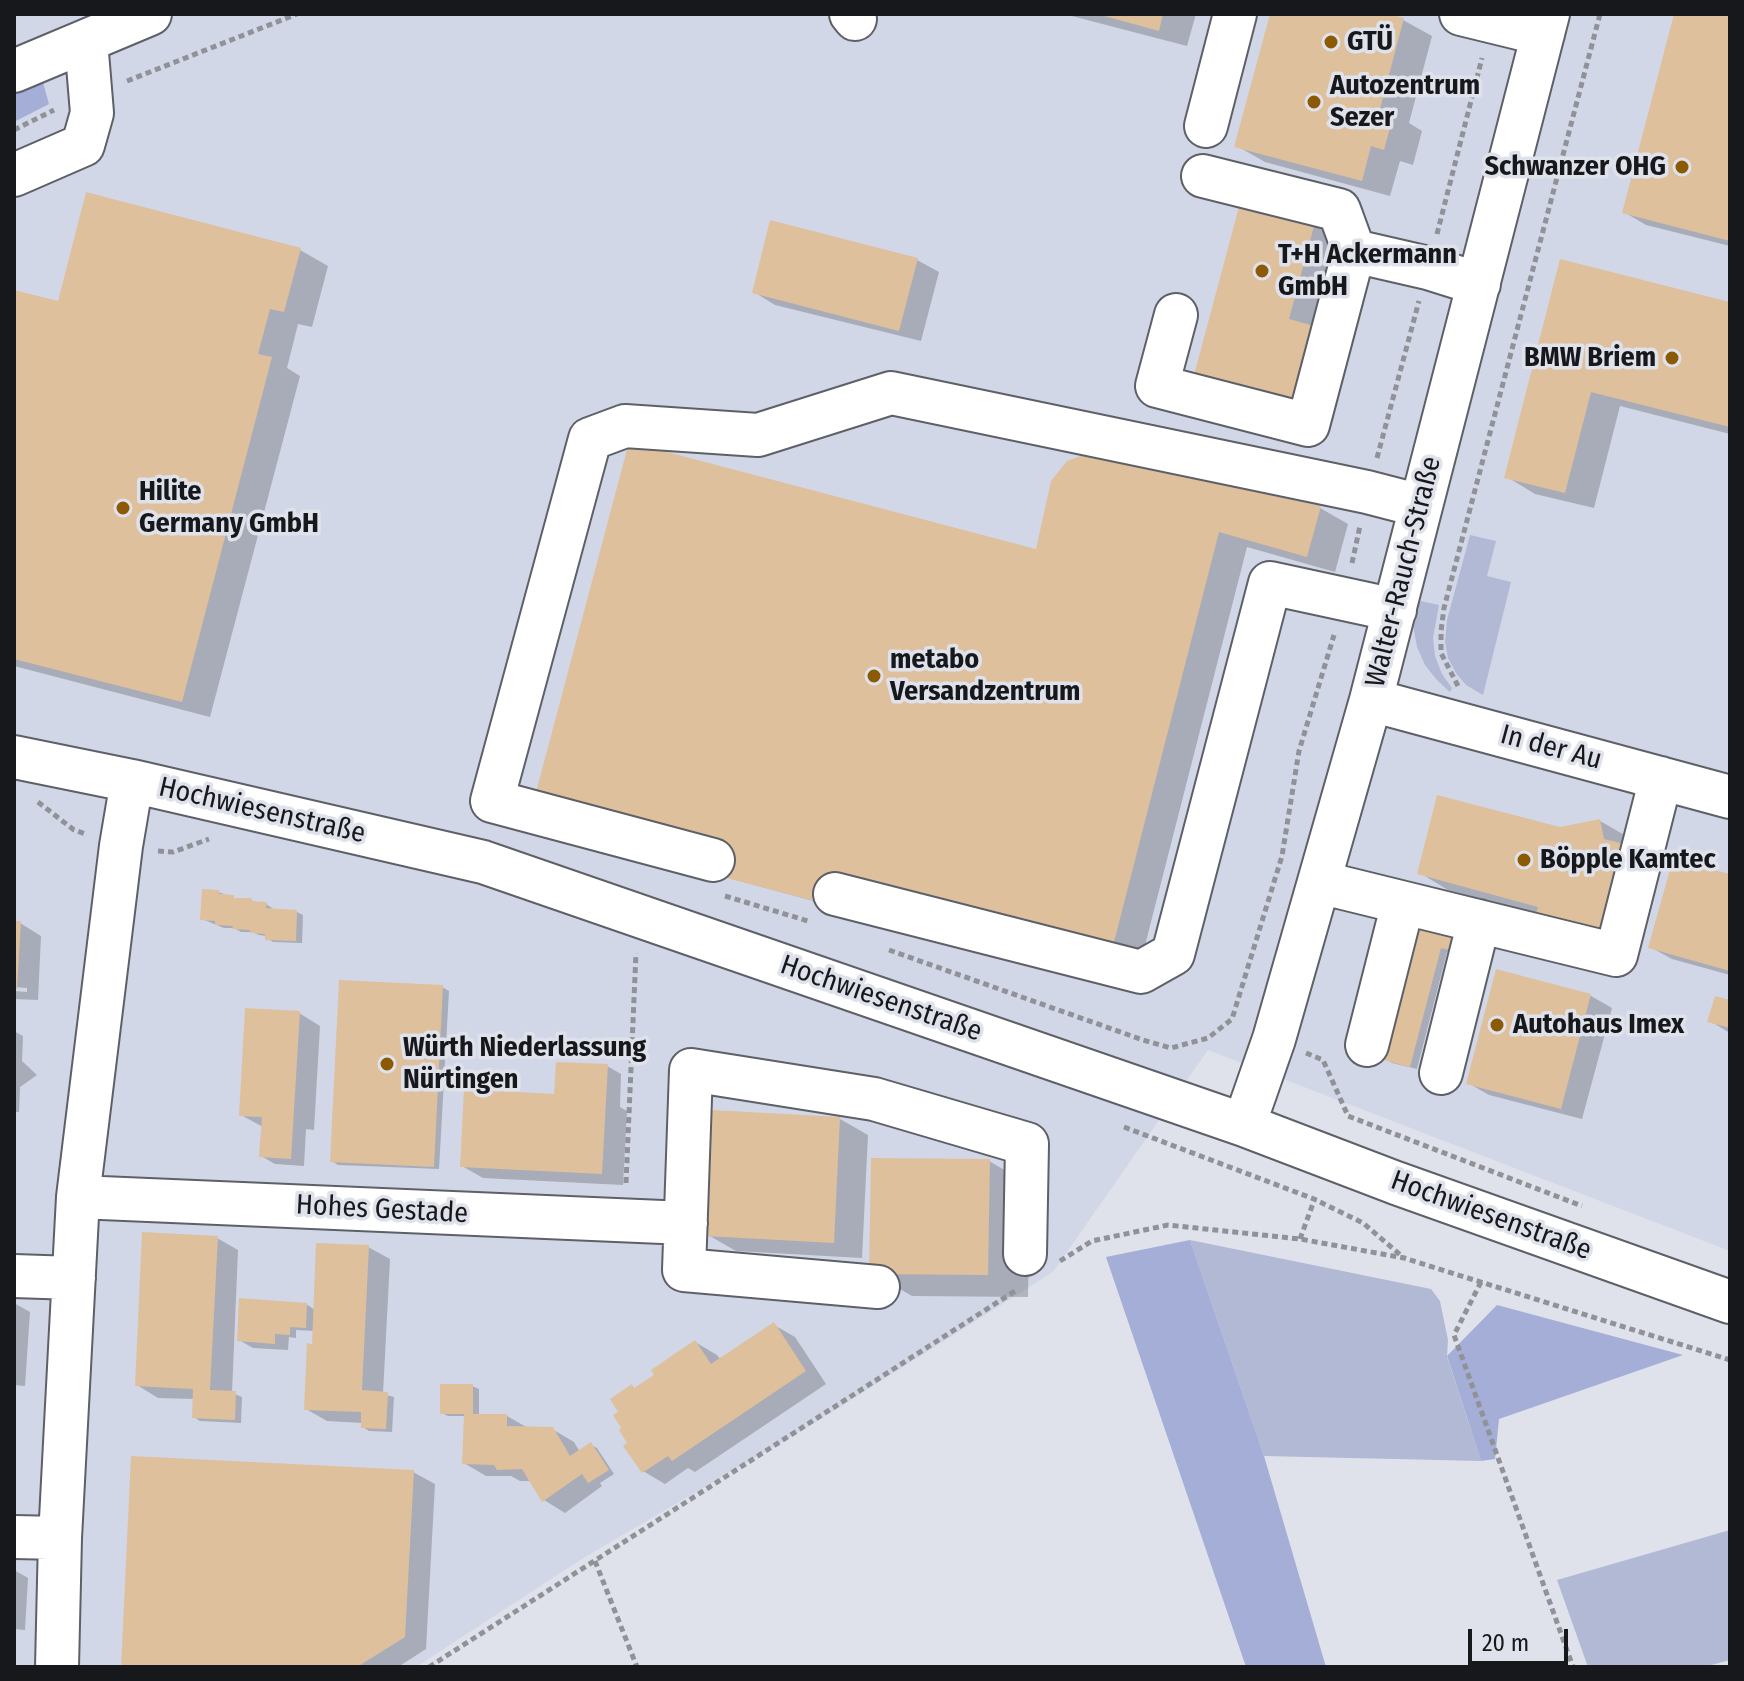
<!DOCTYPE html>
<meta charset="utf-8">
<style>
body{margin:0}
#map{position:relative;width:1744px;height:1681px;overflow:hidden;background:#dfe2eb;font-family:"Fira Sans Condensed",sans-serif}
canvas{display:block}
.frame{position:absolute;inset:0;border:16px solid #17181b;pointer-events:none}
.scale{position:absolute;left:1468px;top:1629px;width:100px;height:36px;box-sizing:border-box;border:4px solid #17181b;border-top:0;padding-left:10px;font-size:24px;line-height:28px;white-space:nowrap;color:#17181b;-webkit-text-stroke:6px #dfe2eb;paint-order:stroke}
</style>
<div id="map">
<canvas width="1744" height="1681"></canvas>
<div class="frame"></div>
<div class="scale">20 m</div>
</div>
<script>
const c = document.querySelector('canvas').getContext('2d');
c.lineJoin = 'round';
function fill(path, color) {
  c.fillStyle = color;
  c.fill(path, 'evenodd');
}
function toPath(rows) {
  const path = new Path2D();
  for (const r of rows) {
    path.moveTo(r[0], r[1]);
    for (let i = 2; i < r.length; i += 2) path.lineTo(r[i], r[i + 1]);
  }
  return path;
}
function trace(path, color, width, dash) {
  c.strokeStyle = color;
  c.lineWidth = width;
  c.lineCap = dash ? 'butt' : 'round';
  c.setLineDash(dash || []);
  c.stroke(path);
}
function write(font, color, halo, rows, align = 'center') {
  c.font = font + ' "Fira Sans Condensed",sans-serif';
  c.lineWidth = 7;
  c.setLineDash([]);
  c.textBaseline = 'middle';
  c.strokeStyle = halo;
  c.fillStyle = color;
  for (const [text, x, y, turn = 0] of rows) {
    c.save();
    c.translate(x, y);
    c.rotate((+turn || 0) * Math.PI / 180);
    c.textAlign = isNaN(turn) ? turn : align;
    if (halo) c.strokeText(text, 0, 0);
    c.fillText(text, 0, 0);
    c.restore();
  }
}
const built = toPath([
 [14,14,1730,14,1730,1251,1208,1050,1053,1272,816,1422,585,1557,416,1667,14,1667]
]);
const green = toPath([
 [1470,535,1496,541,1487,576,1511,582,1483,695,1466,685,1456,673,1448,658,1445,642,1447,620],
 [1416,600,1439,605,1433,638,1435,656,1442,674,1452,688,1450,692,1436,679,1425,665,1417,647,1413,625],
 [1190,1240,1431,1289,1440,1301,1448,1340,1447,1357,1481,1461,1264,1456],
 [1730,1530,1730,1660,1704,1667,1588,1667,1557,1580]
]);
const forest = toPath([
 [42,79,49,104,14,122,14,94],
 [1190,1240,1264,1456,1326,1667,1246,1667,1106,1257],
 [1497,1305,1683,1355,1499,1419,1495,1459,1481,1461,1447,1356]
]);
const shadow = toPath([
 [1064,14,1196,14,1187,46],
 [1272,14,1380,14,1403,20,1432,36,1409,123,1422,131,1413,165,1400,161,1390,196,1265,162,1237,146],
 [1676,14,1730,14,1730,246,1646,225,1624,212],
 [1314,224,1342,241,1319,331,1225,390],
 [300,250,328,266,312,327,298,324,287,368,300,376,210,717,14,666,14,292,59,304],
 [917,260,939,272,921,341,775,305,754,292],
 [1562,262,1730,304,1730,434,1620,406,1594,508,1535,494,1507,477],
 [1320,508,1348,524,1335,572,1247,547,1141,961,832,906,732,879,537,795,1037,552],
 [1600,821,1628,837,1630,847,1538,914,1448,890,1420,873,1560,829],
 [1730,876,1730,975,1672,959,1650,947],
 [218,892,240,900,251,900,257,904,266,904,272,908,272,911,297,912,303,915,302,943,273,942,267,938,267,936,259,935,253,932,241,932,234,928,224,928,202,919],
 [1421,919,1481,961,1447,952,1417,1069,1392,1063,1386,1059],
 [14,923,20,923,41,936,38,1000,14,999,14,991,27,992,27,988,14,987],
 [1498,972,1591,996,1612,1008,1582,1119,1489,1095,1468,1083],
 [442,987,449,991,439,1169,338,1165,332,1161],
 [1730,1002,1730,1033,1710,1021],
 [299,1013,320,1026,314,1130,306,1129,304,1166,275,1164,261,1156,263,1127,241,1115],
 [14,1031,23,1036,22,1061,37,1075,20,1087,19,1112,14,1112],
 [607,1066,621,1074,620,1107,627,1111,623,1185,483,1178,462,1166,556,1096],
 [840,1119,868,1135,862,1258,736,1251,708,1235],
 [989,1161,1030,1185,1028,1297,912,1296,872,1273],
 [217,1238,238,1250,232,1393,242,1397,241,1423,200,1421,194,1417,195,1399,158,1398,137,1385],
 [368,1247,390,1259,383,1394,394,1397,392,1432,369,1431,363,1427,363,1423,327,1421,306,1409,315,1331,296,1330,296,1338,289,1337,288,1350,253,1348,239,1340,306,1304,315,1310],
 [14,1303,30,1312,25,1386,14,1385],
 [774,1325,795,1337,826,1384,695,1472,688,1468,665,1484,643,1471,630,1443,621,1412,632,1387,637,1389,695,1342,717,1355,721,1360],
 [472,1386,479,1389,479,1416,507,1416,528,1428,552,1429,574,1442,580,1452,591,1445,597,1448,614,1474,600,1483,602,1486,565,1513,544,1500,532,1481,520,1481,511,1476,486,1476,464,1463,466,1416,448,1416,442,1413],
 [413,1472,435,1484,426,1649,398,1667,123,1667],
 [14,1570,28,1578,25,1630,14,1629]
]);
const building = toPath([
 [1097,14,1163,14,1159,31],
 [1270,14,1388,14,1404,18,1380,109,1394,113,1384,150,1371,146,1362,181,1234,147],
 [1674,14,1730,14,1730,241,1622,213],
 [86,192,301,248,284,312,270,309,258,354,272,357,182,702,14,659,14,290,58,301],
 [1240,203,1315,222,1289,319,1314,326,1295,401,1194,375],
 [770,220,918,258,899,331,752,293],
 [1560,259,1730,302,1730,427,1591,392,1565,493,1504,478],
 [629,442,1036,549,1051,481,1067,461,1099,449,1321,506,1307,557,1219,532,1113,946,834,874,826,904,723,877,731,847,535,796],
 [1437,795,1560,827,1600,819,1604,839,1632,846,1608,937,1535,918,1538,907,1417,874],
 [1673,859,1730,874,1730,971,1648,948],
 [202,889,219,890,219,894,234,895,234,898,252,898,251,901,267,902,266,908,297,910,296,941,265,940,265,934,250,933,250,930,232,929,233,926,215,925,215,921,200,920],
 [1420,917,1473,930,1467,954,1441,948,1410,1067,1383,1060],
 [14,921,21,921,17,989,14,989],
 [1496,969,1591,994,1561,1109,1466,1084],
 [339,980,443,985,434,1167,330,1162],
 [1715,996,1730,1000,1730,1028,1707,1022],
 [245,1008,300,1011,291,1159,259,1157,262,1117,239,1116],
 [556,1062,608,1064,602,1174,460,1167,464,1089,554,1094],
 [712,1110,840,1117,834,1243,706,1236],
 [871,1158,990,1159,988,1275,869,1274],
 [142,1232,218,1236,210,1390,236,1391,235,1420,192,1418,193,1389,135,1386],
 [316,1243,369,1245,362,1390,388,1392,386,1429,361,1428,361,1412,304,1410,307,1343,312,1344],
 [239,1298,307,1303,306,1328,290,1327,290,1335,275,1334,275,1344,237,1341],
 [774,1322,806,1371,672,1461,668,1456,642,1473,623,1446,627,1443,619,1430,621,1428,613,1415,618,1412,610,1399,632,1384,634,1388,654,1375,651,1370,695,1340,711,1364],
 [440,1384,473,1384,473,1414,507,1414,507,1426,553,1427,570,1456,591,1442,609,1470,588,1483,582,1474,542,1502,522,1469,497,1470,494,1465,462,1464,464,1414,440,1414],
 [131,1456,414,1470,405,1637,357,1667,252,1665,252,1667,121,1667]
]);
const path = toPath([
 [127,81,297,14],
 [14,130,54,110],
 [1437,234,1482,58],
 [1377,458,1419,301],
 [1352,563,1360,526],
 [1458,686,1441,653,1441,631,1444,608,1600,14],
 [38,802,74,830,86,834],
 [158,851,173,852,209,839],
 [725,896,808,921],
 [889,950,1143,1040,1171,1048,1208,1038,1232,1019,1282,856,1299,751,1334,635],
 [1306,1053,1323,1060,1348,1116,1582,1206],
 [1124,1127,1314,1199,1363,1223,1404,1258],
 [626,1183,636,953],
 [1300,1239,1315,1198],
 [1060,1261,1092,1241,1168,1225,1300,1239,1404,1258,1730,1360],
 [1481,1282,1454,1335,1573,1667],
 [595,1561,637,1667],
 [429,1667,1015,1291]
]);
const minor = toPath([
 [851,14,855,19],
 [1461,14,1543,34],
 [14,71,150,14],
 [1206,126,1235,14],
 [14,175,83,145,92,113,86,41],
 [1203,176,1339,210,1354,251,1428,268,1479,284],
 [1176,315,1157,386,1308,425,1354,251],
 [1371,700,1730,797],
 [14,757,132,781,483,862,1244,1125,1396,1183,1730,1302],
 [713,860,492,801,590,439,625,426,758,435,891,393,1367,492,1421,506],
 [1319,882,1616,955,1661,778],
 [835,894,1141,972,1173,954,1270,583,1395,610],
 [1367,1045,1403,903],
 [1441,1073,1479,921],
 [1244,1125,1274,1039,1371,700,1548,14],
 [78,1197,686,1223],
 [14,1276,74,1278],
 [878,1287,684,1270,691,1070,874,1099,1027,1144,1025,1254],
 [14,1537,60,1538],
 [57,1667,60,1538,78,1197,121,846,132,781]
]);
const markers = [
 [1331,42,8,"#8c5a05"],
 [1314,102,8,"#8c5a05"],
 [1682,167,8,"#8c5a05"],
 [1262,271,8,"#8c5a05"],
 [1672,358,8,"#8c5a05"],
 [123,508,8,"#8c5a05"],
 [874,676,8,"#8c5a05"],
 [1524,860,8,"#8c5a05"],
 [1497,1025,8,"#8c5a05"],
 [387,1064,8,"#8c5a05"]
];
const poiNames = [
 ["GTÜ",1347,42],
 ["Autozentrum",1330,86],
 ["Sezer",1330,118],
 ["Schwanzer OHG",1666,167,"right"],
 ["T+H Ackermann",1278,255],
 ["GmbH",1278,287],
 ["BMW Briem",1656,358,"right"],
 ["Hilite",139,492],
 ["Germany GmbH",139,524],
 ["metabo",890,660],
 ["Versandzentrum",890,692],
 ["Böpple Kamtec",1540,860],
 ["Autohaus Imex",1513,1025],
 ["Würth Niederlassung",403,1048],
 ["Nürtingen",403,1080]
];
const streetNames = [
 ["Walter-Rauch-Straße",1404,572,-76],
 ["In der Au",1551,748,15],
 ["Hochwiesenstraße",262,811,13],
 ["Hochwiesenstraße",881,999,19],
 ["Hohes Gestade",382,1210,3],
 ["Hochwiesenstraße",1491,1216,20]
];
fill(built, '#d2d7e7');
fill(green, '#b2b9d5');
fill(forest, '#a4aed6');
fill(shadow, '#0003');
fill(building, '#dfc09d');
trace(minor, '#5e6068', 46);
trace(path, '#909298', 5, [6, 4]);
trace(minor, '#fff', 42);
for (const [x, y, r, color] of markers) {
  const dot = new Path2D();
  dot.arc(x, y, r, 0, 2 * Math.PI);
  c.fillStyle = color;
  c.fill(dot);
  trace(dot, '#dfe2eb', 3);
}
write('bold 28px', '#17181b', '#dfe2eb', poiNames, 'left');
write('28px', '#17181b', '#dfe2eb', streetNames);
</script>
